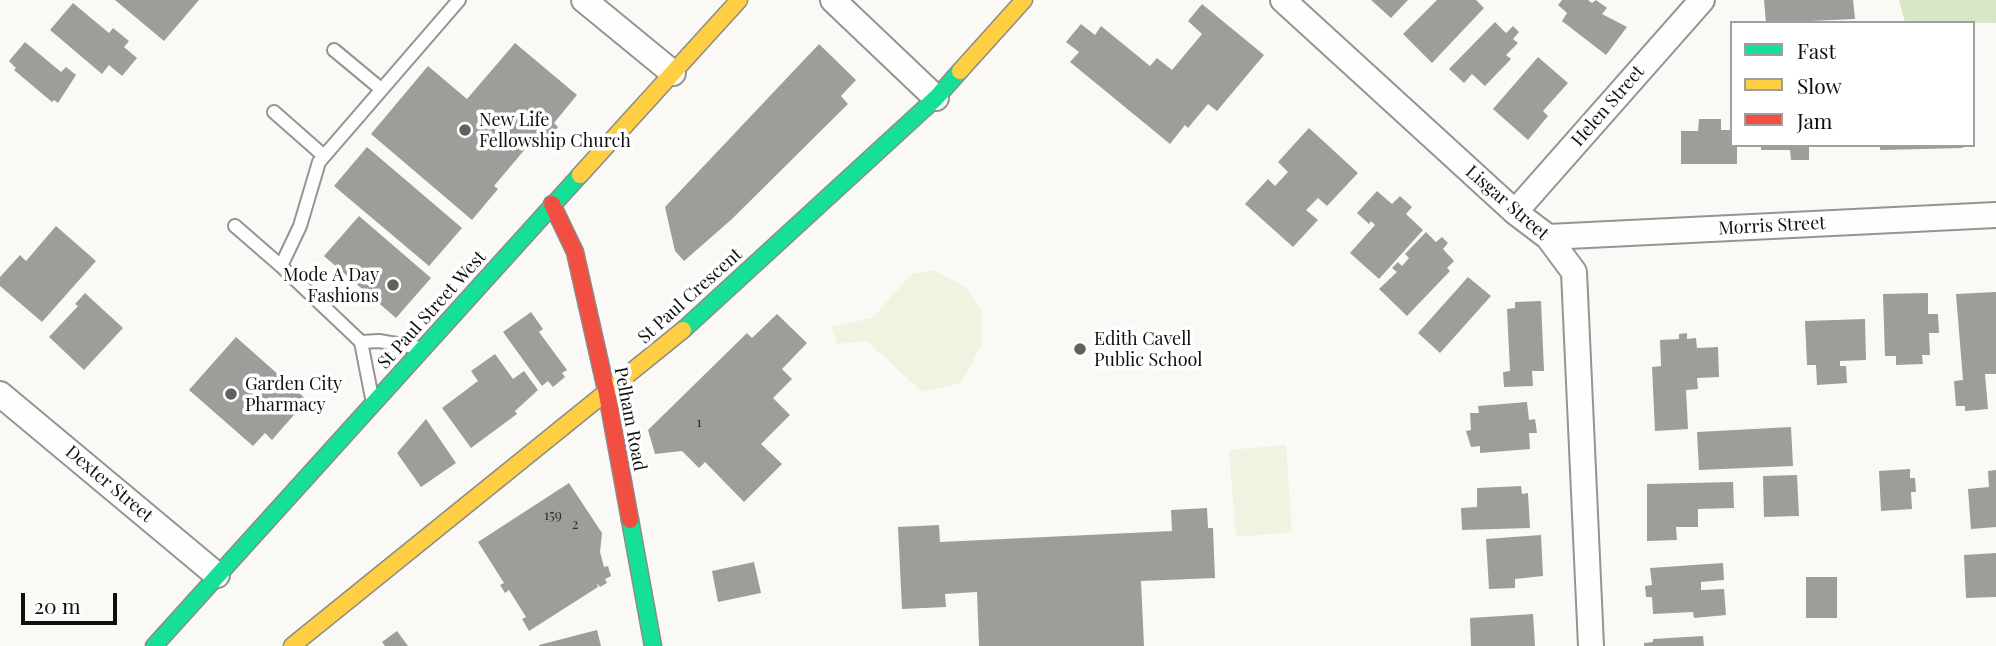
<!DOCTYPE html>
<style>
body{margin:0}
#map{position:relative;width:1996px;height:646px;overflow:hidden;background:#fbf9f5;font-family:"Playfair Display",serif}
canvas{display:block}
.legend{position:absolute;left:1730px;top:21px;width:245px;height:126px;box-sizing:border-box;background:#fff;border:2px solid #9f9f9f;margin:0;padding:9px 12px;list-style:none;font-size:21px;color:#0f0f0f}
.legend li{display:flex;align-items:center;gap:14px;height:35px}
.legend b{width:35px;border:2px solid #9f9f9f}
.scale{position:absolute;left:21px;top:593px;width:96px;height:32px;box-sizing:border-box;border:4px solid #0f0f0f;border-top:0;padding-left:9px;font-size:21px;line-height:24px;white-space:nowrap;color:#0f0f0f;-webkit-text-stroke:5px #fff;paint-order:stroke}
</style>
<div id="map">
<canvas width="1996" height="646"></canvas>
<ul class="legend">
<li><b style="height:9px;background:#16e098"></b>Fast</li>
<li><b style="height:9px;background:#ffcf43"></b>Slow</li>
<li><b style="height:9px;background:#f24e42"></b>Jam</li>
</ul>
<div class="scale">20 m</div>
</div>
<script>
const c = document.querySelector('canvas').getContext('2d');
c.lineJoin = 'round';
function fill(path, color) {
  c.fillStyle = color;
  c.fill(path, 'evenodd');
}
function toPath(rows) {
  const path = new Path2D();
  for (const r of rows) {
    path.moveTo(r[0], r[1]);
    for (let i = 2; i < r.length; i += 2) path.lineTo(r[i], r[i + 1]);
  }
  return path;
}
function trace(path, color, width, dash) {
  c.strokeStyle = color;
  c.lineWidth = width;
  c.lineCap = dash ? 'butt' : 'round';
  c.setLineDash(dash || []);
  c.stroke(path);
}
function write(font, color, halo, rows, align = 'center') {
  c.font = font + ' "Playfair Display",serif';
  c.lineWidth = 7;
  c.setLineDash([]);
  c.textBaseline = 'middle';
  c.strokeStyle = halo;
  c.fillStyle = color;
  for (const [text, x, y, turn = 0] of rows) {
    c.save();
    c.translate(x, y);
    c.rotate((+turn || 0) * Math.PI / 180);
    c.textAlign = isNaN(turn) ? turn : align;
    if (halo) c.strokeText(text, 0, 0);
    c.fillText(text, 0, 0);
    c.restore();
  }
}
const forest = toPath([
 [1899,0,1996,0,1996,23,1905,22]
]);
const pitch = toPath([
 [933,270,966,287,981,309,982,344,961,383,922,392,867,341,837,344,832,327,872,318,912,274],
 [1286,445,1292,532,1236,537,1229,450]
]);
const building = toPath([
 [115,0,199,0,164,41],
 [1371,0,1408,0,1391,18],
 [1437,0,1476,0,1484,8,1432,63,1403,34],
 [1562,0,1588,0,1592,3,1596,0,1607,8,1602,14,1627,27,1606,55,1562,21,1567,13,1558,5],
 [1764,0,1853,0,1855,19,1766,23],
 [73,3,109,33,113,28,129,41,124,47,137,58,122,76,109,65,102,74,50,30],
 [1202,4,1264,55,1217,111,1208,104,1188,128,1185,125,1170,144,1070,62,1079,52,1066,42,1081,24,1095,35,1101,26,1150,66,1157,58,1172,70,1202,34,1188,21],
 [1495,22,1506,33,1513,26,1519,32,1513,39,1518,43,1506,55,1511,59,1485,86,1472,74,1464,83,1449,69],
 [25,42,61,72,66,67,76,75,58,103,54,100,52,102,14,70,16,68,9,61],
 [515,43,577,95,554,123,558,127,549,138,543,133,528,150,526,148,494,186,498,189,472,220,371,134,428,66,467,99],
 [819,44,856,80,841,96,848,104,732,219,684,261,675,251,665,207],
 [1538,57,1568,83,1543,111,1548,116,1528,140,1493,109],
 [1699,119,1721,119,1721,130,1732,130,1732,145,1737,145,1737,164,1681,164,1681,131,1698,131],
 [1309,128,1358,173,1327,206,1318,198,1306,210,1318,220,1293,247,1245,204,1268,179,1275,186,1288,172,1278,162],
 [1761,145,1809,145,1809,160,1791,160,1790,150,1761,150],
 [1880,145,1963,145,1963,148,1880,150],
 [367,147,462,228,429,266,334,186],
 [1377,191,1392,204,1400,196,1412,207,1406,214,1423,230,1379,279,1350,253,1375,225,1371,221,1369,224,1357,213],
 [359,216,431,278,396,318,324,256],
 [56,226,96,261,42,322,0,286,0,277,20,255,26,261],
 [1426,232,1436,242,1442,237,1448,243,1443,249,1454,261,1447,268,1450,271,1407,316,1379,289,1397,272,1392,268,1398,262,1402,266,1409,258,1405,254],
 [1468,277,1491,296,1440,353,1418,333],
 [1996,292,1996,374,1985,374,1988,409,1965,411,1965,406,1956,406,1954,381,1963,380,1956,294],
 [85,293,123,328,84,370,49,337,78,306,75,304],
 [1928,293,1928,314,1938,314,1939,333,1929,333,1930,355,1922,355,1923,364,1896,365,1896,356,1885,356,1883,294],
 [1541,301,1544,371,1532,371,1533,386,1504,387,1503,372,1510,371,1507,309,1515,308,1515,302],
 [531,312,543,329,539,332,567,370,562,373,565,377,553,387,548,381,542,386,503,332],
 [777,314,807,343,782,369,792,379,773,398,790,415,761,444,782,464,744,502,705,462,699,468,682,451,655,454,648,430,747,333,752,338],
 [1865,319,1866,360,1840,361,1840,366,1846,366,1847,383,1817,385,1816,365,1807,365,1805,321],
 [1687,333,1687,339,1696,338,1697,348,1718,347,1719,377,1697,378,1698,389,1686,390,1688,429,1655,431,1652,367,1661,366,1660,340,1679,339,1679,334],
 [236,337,307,400,272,440,265,433,253,446,189,390],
 [495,354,513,379,524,371,538,390,515,411,517,414,471,448,442,408,478,381,471,371],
 [1527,402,1529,420,1535,419,1537,433,1529,433,1530,449,1480,453,1480,446,1471,447,1466,431,1471,430,1470,413,1479,413,1478,406],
 [426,419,456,463,421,487,397,453],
 [1791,427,1793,466,1699,470,1697,432],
 [1910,469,1910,478,1915,478,1916,492,1911,492,1912,509,1881,511,1879,471],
 [1996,470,1996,527,1971,529,1968,489,1989,487,1988,471],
 [1797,475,1799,516,1764,517,1763,476],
 [1733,482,1734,508,1698,509,1698,527,1676,527,1677,540,1647,541,1647,484],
 [569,483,602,533,600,552,604,567,608,566,611,576,605,579,607,583,600,587,597,583,598,587,529,631,522,619,526,617,509,590,505,593,500,585,504,583,478,542],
 [1521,486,1522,494,1528,493,1530,528,1462,530,1461,508,1477,507,1477,488],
 [1207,508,1208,528,1213,528,1215,578,1141,581,1144,646,979,646,977,592,945,594,946,607,902,609,898,527,939,525,940,542,1172,531,1171,510],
 [1541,535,1543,576,1515,579,1515,588,1489,589,1486,539],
 [1996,553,1996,597,1966,598,1964,555],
 [754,562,761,593,718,602,712,571],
 [1723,563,1724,580,1701,582,1701,590,1724,589,1726,615,1694,618,1693,612,1653,614,1652,597,1646,597,1645,586,1652,585,1650,568],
 [1806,577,1837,577,1837,618,1806,618],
 [1533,614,1535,646,1471,646,1470,618],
 [597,630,601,646,539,646,539,645],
 [397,631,408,646,385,646,382,642],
 [1703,636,1704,646,1644,646,1644,643,1653,642,1653,639]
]);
const lane = toPath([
 [334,50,381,89],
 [274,112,324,156],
 [235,226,281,266],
 [361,342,379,341,420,348],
 [372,398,361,342,281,266,300,226,319,162,459,0]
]);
const street = toPath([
 [584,0,673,73],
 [833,0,936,98],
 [1283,0,1515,212,1548,237,1574,272,1591,646],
 [1515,212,1702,0],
 [1548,237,1996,215],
 [0,394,217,575]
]);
const fast = toPath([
 [683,330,936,98,960,71],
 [630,520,653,646],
 [154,646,580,175]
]);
const slow = toPath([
 [960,71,1024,0],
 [580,175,739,0],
 [292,646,683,330]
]);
const jam = toPath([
 [552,204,575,252,607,394,630,520]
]);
const markers = [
 [465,130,7,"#626160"],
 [393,285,7,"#626160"],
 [1080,349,7,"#626160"],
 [231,394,7,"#626160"]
];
const numberNames = [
 ["1",699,423],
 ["159",553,516],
 ["2",575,525]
];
const streetNames = [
 ["Helen Street",1608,106,-49],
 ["Lisgar Street",1507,203,41],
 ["Morris Street",1772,226,-3],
 ["St Paul Crescent",690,296,-42],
 ["St Paul Street West",432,310,-48],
 ["Pelham Road",630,419,79],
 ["Dexter Street",109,484,40]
];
const poiNames = [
 ["New Life",479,120],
 ["Fellowship Church",479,141],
 ["Mode A Day",379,275,"right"],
 ["Fashions",379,296,"right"],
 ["Edith Cavell",1094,339],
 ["Public School",1094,360],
 ["Garden City",245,384],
 ["Pharmacy",245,405]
];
fill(forest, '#d8e6c5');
fill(pitch, '#eff3e0');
fill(building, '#9f9d9a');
trace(lane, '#959493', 16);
trace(street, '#959493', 28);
trace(fast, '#8c8b89', 19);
trace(slow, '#8c8b89', 19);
trace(jam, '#8c8b89', 19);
trace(lane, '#fefefe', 12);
trace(street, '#fefefe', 24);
trace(fast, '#16e098', 16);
trace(slow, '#ffcf43', 16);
trace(jam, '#f24e42', 16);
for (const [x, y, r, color] of markers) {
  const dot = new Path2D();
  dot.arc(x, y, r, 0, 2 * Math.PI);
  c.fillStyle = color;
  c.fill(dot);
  trace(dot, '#fff', 2.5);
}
write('14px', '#333232', null, numberNames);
write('18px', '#0f0f0f', '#fff', streetNames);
write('18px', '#0f0f0f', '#fff', poiNames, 'left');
</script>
